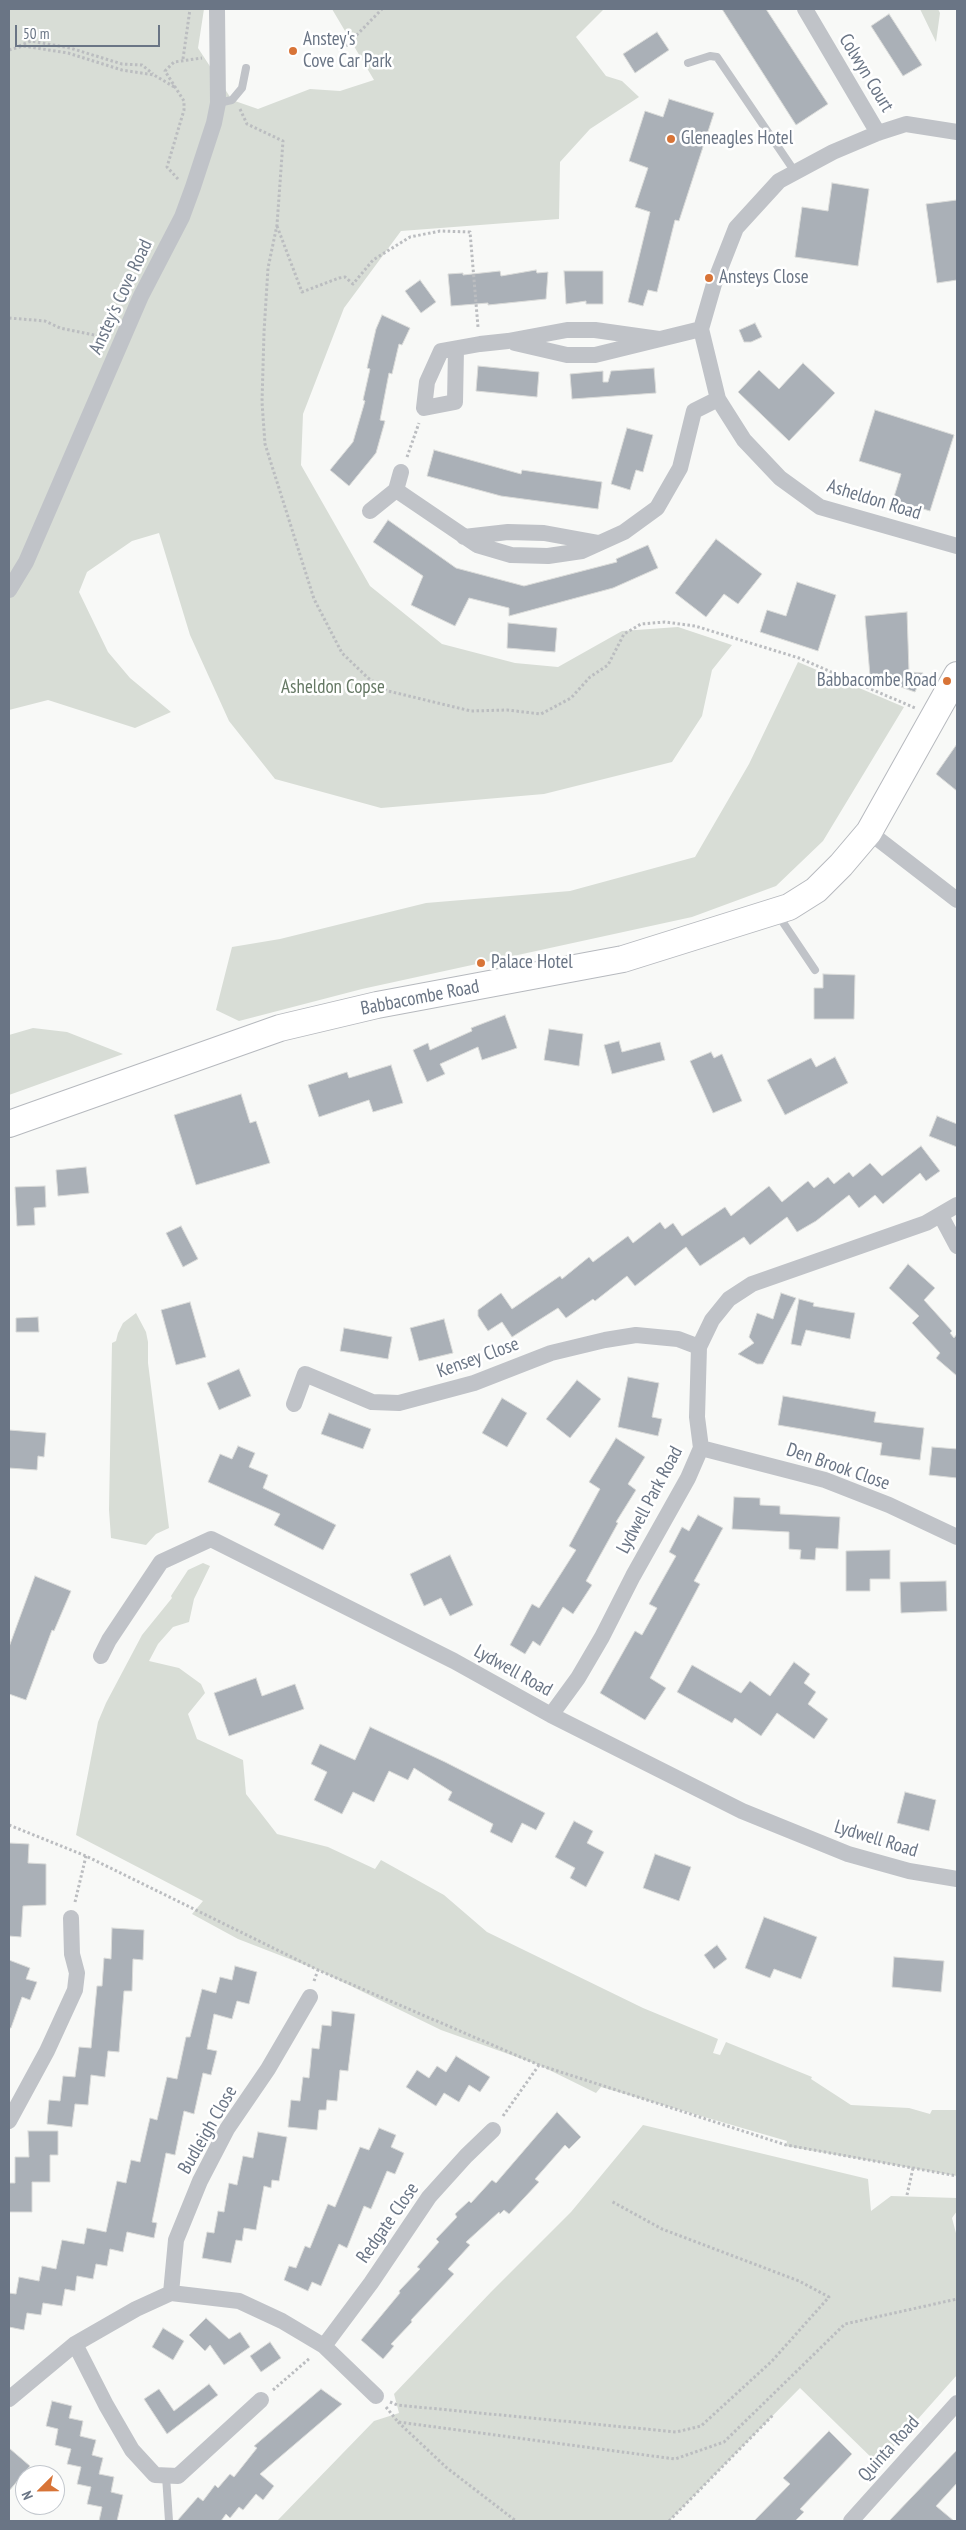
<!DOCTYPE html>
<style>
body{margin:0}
#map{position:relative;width:966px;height:2530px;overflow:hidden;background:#f8f9f7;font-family:"PT Sans Narrow",sans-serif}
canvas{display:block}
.frame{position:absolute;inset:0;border:10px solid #6a7585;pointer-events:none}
.north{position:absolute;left:15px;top:2465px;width:50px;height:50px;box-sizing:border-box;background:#fff;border:1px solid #c3c8ce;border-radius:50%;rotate:247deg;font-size:14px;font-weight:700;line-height:20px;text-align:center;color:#6a7585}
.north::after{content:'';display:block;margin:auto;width:18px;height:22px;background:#d87437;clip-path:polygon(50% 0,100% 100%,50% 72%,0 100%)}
.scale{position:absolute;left:15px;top:25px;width:145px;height:22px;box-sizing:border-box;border:2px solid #6a7585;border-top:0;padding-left:6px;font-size:15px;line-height:18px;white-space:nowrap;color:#6a7585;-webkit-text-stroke:4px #fff;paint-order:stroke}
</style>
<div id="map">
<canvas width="966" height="2530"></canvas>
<div class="frame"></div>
<div class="north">N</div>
<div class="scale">50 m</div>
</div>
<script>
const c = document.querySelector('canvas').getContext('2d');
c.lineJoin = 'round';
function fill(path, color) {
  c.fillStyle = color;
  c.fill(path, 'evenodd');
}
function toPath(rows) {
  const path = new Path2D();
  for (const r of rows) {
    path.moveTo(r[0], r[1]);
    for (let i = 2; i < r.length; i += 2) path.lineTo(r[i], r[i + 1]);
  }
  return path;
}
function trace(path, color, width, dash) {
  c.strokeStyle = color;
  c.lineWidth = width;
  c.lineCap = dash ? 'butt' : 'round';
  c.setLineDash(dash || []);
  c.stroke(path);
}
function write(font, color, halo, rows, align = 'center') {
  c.font = font + ' "PT Sans Narrow",sans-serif';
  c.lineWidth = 5;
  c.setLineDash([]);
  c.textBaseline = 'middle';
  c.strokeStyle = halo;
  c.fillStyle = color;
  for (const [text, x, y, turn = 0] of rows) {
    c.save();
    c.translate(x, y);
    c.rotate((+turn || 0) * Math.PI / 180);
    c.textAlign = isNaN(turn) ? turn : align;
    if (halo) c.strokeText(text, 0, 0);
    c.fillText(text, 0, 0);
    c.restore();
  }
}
const green = toPath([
 [9,9,204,9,198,48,232,100,258,109,310,89,340,91,374,80,332,9,604,9,576,37,606,76,622,81,639,97,590,129,560,162,559,219,401,231,344,308,303,414,301,465,370,586,442,644,515,663,558,667,622,631,678,627,732,645,712,670,702,716,672,762,544,794,381,808,275,779,229,721,190,635,159,533,132,541,87,572,79,592,108,652,130,678,171,712,135,728,48,700,9,710],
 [920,9,938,9,940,13,936,42],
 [798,662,904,707,823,841,776,886,692,917,362,989,239,1021,216,1010,232,947,280,939,426,903,570,891,695,857,749,764],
 [33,1028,67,1032,123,1054,9,1095,9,1035],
 [136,1313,146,1332,148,1342,148,1363,169,1528,156,1534,146,1545,111,1538,109,1510,112,1343,116,1341,118,1333,123,1323],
 [203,1563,210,1566,194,1599,189,1622,173,1627,158,1644,149,1661,179,1668,201,1684,205,1693,188,1714,197,1739,243,1760,246,1794,277,1834,328,1847,375,1869,381,1860,444,1895,487,1932,643,2008,718,2039,713,2053,720,2055,726,2042,812,2077,811,2079,851,2105,909,2108,930,2114,932,2110,957,2110,957,2176,786,2146,787,2141,601,2087,596,2093,539,2065,441,2030,318,1970,238,1939,192,1914,203,1901,76,1835,98,1722,106,1703,142,1635,172,1598,171,1596,188,1570],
 [643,2125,868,2179,871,2211,891,2196,957,2198,957,2211,952,2218,957,2237,957,2375,878,2464,800,2388,669,2521,277,2521,374,2421,399,2413,394,2394,491,2292,571,2212]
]);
const building = toPath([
 [722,9,766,9,828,104,796,125,722,9],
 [889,14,922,65,903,76,871,26,889,14],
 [657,32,669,50,635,73,623,54,657,32],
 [669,99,714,113,679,221,675,220,657,292,648,290,643,306,628,302,650,212,635,207,648,168,629,161,645,111,663,117,669,99],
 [832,183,869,189,858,266,795,257,802,207,828,211,832,183],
 [957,200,957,280,937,283,926,204,957,200],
 [536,270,537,273,548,272,546,299,488,305,488,303,451,306,448,274,463,273,463,275,500,271,501,276,536,270],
 [564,271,603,271,603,304,586,304,586,301,566,304,564,271],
 [420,280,436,302,421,313,405,291,420,280],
 [382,315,410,328,402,345,399,344,392,374,389,373,380,420,385,421,376,453,349,486,330,470,353,442,365,401,363,400,370,369,367,368,376,329,382,315],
 [755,323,762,337,751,342,744,342,739,330,755,323],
 [803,363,835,393,789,441,738,392,759,370,779,389,803,363],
 [478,366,539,372,537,397,476,391,478,366],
 [654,368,656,393,572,399,570,374,603,371,603,382,608,382,611,371,654,368],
 [875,410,954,435,930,511,893,500,901,474,859,461,875,410],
 [627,428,653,435,643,472,636,470,630,490,611,484,627,428],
 [434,450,521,474,522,470,602,482,598,509,501,496,427,476,434,450],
 [388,520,456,568,524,586,617,562,616,559,648,545,658,568,613,588,509,616,509,608,469,598,455,626,411,605,423,576,373,542,388,520],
 [716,539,762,574,738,604,724,594,706,617,675,593,716,539],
 [797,582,836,595,818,651,760,632,767,610,786,616,797,582],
 [907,612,909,672,923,673,915,692,870,676,865,616,907,612],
 [508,623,557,628,555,652,507,648,508,623],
 [957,744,957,791,936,774,957,744],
 [823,974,855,975,854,1019,814,1019,814,988,823,988,823,974],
 [505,1015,517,1048,482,1060,478,1047,440,1064,445,1074,427,1082,413,1050,428,1043,430,1050,472,1031,471,1028,505,1015],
 [549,1029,583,1034,579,1066,544,1060,549,1029],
 [619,1041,622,1052,660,1042,665,1060,612,1074,604,1045,619,1041],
 [711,1052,714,1058,722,1054,742,1101,713,1113,690,1061,711,1052],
 [835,1057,848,1083,785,1115,767,1080,811,1058,816,1067,835,1057],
 [391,1065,403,1103,373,1112,369,1100,319,1117,308,1085,347,1072,349,1078,391,1065],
 [241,1094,250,1123,256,1121,270,1163,196,1185,174,1115,241,1094],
 [937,1116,957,1124,957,1147,929,1136,937,1116],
 [921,1146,940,1171,926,1181,920,1173,883,1204,875,1195,859,1208,849,1195,816,1221,797,1232,787,1217,750,1245,744,1237,700,1266,686,1247,635,1286,627,1276,595,1301,593,1299,566,1318,558,1308,512,1337,502,1322,488,1331,478,1316,478,1310,501,1293,512,1309,560,1276,562,1279,589,1257,593,1262,628,1236,633,1243,660,1222,665,1229,673,1223,682,1236,725,1207,731,1216,769,1186,782,1202,808,1181,814,1188,828,1177,834,1184,849,1172,853,1177,870,1163,882,1176,921,1146],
 [86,1167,89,1193,58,1196,56,1170,86,1167],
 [45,1186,46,1207,34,1208,35,1225,17,1226,15,1187,45,1186],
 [181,1226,198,1259,183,1267,166,1233,181,1226],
 [908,1264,935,1288,924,1300,952,1331,950,1333,954,1338,957,1334,957,1376,936,1358,940,1353,912,1323,919,1316,889,1288,908,1264],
 [781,1293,796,1298,763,1364,757,1364,738,1354,754,1343,749,1337,757,1313,773,1319,781,1293],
 [799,1299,814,1303,813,1306,855,1313,850,1339,806,1330,801,1346,791,1344,799,1299],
 [190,1302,206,1357,176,1365,161,1310,190,1302],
 [38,1317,39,1332,16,1332,16,1318,38,1317],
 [444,1319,453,1353,419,1361,410,1328,444,1319],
 [344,1328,392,1337,388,1359,340,1351,344,1328],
 [239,1369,251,1396,219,1410,207,1383,239,1369],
 [628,1377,659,1383,652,1417,662,1419,658,1436,618,1427,628,1377],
 [577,1380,601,1399,570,1438,546,1419,577,1380],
 [783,1396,876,1412,874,1422,924,1428,920,1460,880,1455,882,1443,778,1425,783,1396],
 [502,1398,527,1413,507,1447,482,1433,502,1398],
 [329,1413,371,1429,363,1449,321,1434,329,1413],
 [9,1430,46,1433,44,1457,38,1456,37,1470,9,1468,9,1430],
 [616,1438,645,1457,628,1484,636,1490,616,1522,618,1523,586,1581,592,1585,573,1614,563,1607,540,1646,533,1641,525,1654,510,1645,532,1604,539,1608,576,1550,569,1546,600,1489,589,1482,616,1438],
 [238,1446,255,1453,249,1467,268,1475,263,1488,336,1525,323,1550,274,1525,280,1514,208,1482,220,1454,232,1459,238,1446],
 [932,1447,957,1449,957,1478,929,1475,932,1447],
 [734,1497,760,1498,760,1505,780,1506,780,1514,840,1517,838,1549,816,1548,815,1560,800,1559,801,1550,789,1549,789,1532,732,1529,734,1497],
 [698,1515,723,1528,694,1581,700,1584,650,1678,666,1688,645,1720,600,1693,635,1631,642,1635,657,1608,649,1604,676,1556,669,1552,682,1527,689,1531,698,1515],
 [890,1550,890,1579,870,1579,870,1591,846,1591,846,1551,890,1550],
 [450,1555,473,1605,450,1616,441,1598,424,1606,410,1574,450,1555],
 [35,1576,71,1591,54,1631,52,1630,26,1700,9,1694,9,1647,35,1576],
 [946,1581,947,1611,901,1613,900,1582,946,1581],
 [794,1662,810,1674,804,1683,816,1692,808,1704,828,1719,814,1739,777,1713,761,1736,735,1718,732,1723,677,1692,692,1665,741,1693,750,1681,770,1696,794,1662],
 [256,1678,262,1696,295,1684,304,1709,229,1736,214,1693,256,1678],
 [370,1727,445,1762,545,1813,536,1830,522,1823,512,1843,490,1832,493,1824,448,1800,452,1792,414,1768,408,1780,389,1771,374,1802,353,1792,342,1814,314,1800,327,1772,311,1764,320,1744,355,1760,370,1727],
 [905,1792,936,1800,929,1831,897,1823,905,1792],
 [574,1821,593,1831,587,1843,604,1852,586,1887,570,1878,575,1868,555,1857,574,1821],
 [9,1843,29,1844,28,1863,46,1864,46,1905,23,1906,21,1937,9,1936,9,1843],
 [655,1854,691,1867,679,1901,643,1888,655,1854],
 [764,1917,817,1937,801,1979,774,1969,770,1978,745,1968,764,1917],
 [112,1928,144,1930,143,1960,133,1959,132,1991,124,1991,119,2052,108,2051,105,2077,91,2075,88,2105,75,2104,72,2127,47,2124,49,2100,60,2101,63,2076,75,2077,79,2047,91,2048,97,1986,102,1986,104,1958,111,1959,112,1928],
 [717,1945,727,1959,714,1969,704,1955,717,1945],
 [894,1957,944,1961,941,1992,892,1987,894,1957],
 [9,1960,30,1968,26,1979,37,1982,30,2000,22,1997,11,2028,9,2028,9,1960],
 [235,1966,257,1972,249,2004,237,2001,232,2019,214,2014,207,2049,217,2051,211,2075,203,2073,194,2114,184,2111,175,2155,166,2153,152,2222,157,2223,154,2238,127,2232,123,2252,110,2249,107,2266,96,2264,93,2279,77,2276,75,2291,65,2289,62,2306,43,2303,41,2315,27,2313,24,2330,9,2327,9,2293,16,2294,19,2277,39,2281,42,2266,56,2269,62,2240,84,2244,87,2228,106,2232,117,2181,126,2183,131,2160,140,2162,150,2118,157,2120,167,2077,177,2079,186,2037,190,2037,202,1989,216,1993,220,1977,232,1980,235,1966],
 [332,2011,355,2014,348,2071,340,2070,337,2101,327,2100,326,2110,319,2110,317,2130,288,2127,291,2100,300,2101,303,2077,309,2078,312,2048,319,2049,322,2025,331,2026,332,2011],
 [456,2056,490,2077,480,2092,469,2085,459,2102,444,2093,436,2106,406,2087,417,2070,429,2078,437,2066,446,2072,456,2056],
 [557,2112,581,2137,569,2149,565,2145,535,2179,539,2182,509,2214,504,2210,500,2214,499,2212,466,2242,470,2245,448,2269,454,2274,411,2320,412,2322,391,2344,394,2346,383,2359,361,2340,400,2293,399,2291,420,2269,417,2267,439,2242,436,2239,457,2217,455,2214,469,2201,471,2203,492,2180,496,2183,557,2112],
 [379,2128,396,2135,391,2147,404,2153,395,2174,387,2171,371,2209,364,2206,347,2248,339,2244,321,2286,312,2282,308,2291,284,2280,289,2266,296,2268,305,2246,310,2248,328,2204,335,2207,360,2147,369,2150,379,2128],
 [28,2131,58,2131,58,2155,50,2155,50,2182,32,2182,32,2212,9,2212,9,2183,15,2183,15,2157,29,2157,28,2131],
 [258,2132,287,2137,279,2181,272,2180,271,2188,264,2186,256,2230,244,2228,242,2241,236,2240,231,2263,202,2258,207,2232,214,2233,218,2211,224,2212,229,2183,237,2185,243,2156,253,2158,258,2132],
 [206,2318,229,2339,240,2332,250,2347,224,2365,210,2345,205,2351,189,2335,206,2318],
 [163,2328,184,2341,173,2360,152,2347,163,2328],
 [270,2342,281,2358,261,2372,250,2356,270,2342],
 [209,2384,218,2395,167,2434,144,2399,159,2389,174,2411,209,2384],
 [321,2389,342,2404,260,2474,274,2486,263,2500,256,2494,243,2510,239,2507,230,2518,226,2514,221,2521,177,2521,198,2497,203,2501,215,2485,218,2488,230,2474,234,2477,257,2448,254,2446,321,2389],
 [52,2401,72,2406,69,2418,83,2421,80,2436,96,2440,92,2455,103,2458,99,2474,114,2477,111,2492,123,2495,117,2521,99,2521,102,2507,87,2504,91,2487,77,2484,81,2467,67,2464,71,2449,55,2445,58,2429,46,2426,52,2401],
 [829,2431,852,2454,800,2509,804,2512,795,2521,754,2521,790,2484,783,2478,829,2431],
 [9,2448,30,2466,9,2491,9,2448],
 [957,2450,957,2483,936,2506,954,2521,889,2521,957,2450]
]);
const path = toPath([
 [19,46,31,41,70,48,122,64,142,65,153,74],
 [346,46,382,9],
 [9,50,23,46,68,53,122,70,154,75,176,88],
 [183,59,190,9],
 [240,109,247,124,283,141,277,225,268,268,264,332,262,402,265,444,314,599,342,653,368,678,388,691,471,711,507,710,541,714,571,698,590,677,608,665,624,634,641,624,665,622,695,626,799,658,915,708],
 [178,179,167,167,184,110,184,101,165,71,174,62,202,58],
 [277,226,302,292,339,278,345,277,353,284,373,260,410,237,440,231,470,232,478,327],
 [9,318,45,321,60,328,104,337],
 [407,457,419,423],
 [9,1825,86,1856,318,1970,539,2065,786,2145,957,2176],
 [75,1902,86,1856],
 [314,1981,318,1970],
 [503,2116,539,2065],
 [907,2195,913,2168],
 [273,2390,310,2358],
 [390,2402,397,2405,676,2432,701,2426,772,2361,829,2297,799,2281,662,2229,611,2201],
 [386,2407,398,2422,675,2459,724,2442,845,2324,957,2299],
 [398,2422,447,2468,516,2521],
 [669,2521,774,2414]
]);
const service = toPath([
 [688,63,710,56,717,57,795,172],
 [218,103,232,100,242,88,246,68],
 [778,915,815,970],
 [166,2476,169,2521]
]);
const minor = toPath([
 [805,9,878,133],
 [957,132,906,124,878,133,833,152,779,181,736,228,714,284,701,329,718,399,744,440,780,478,820,507,957,546],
 [515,343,567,355,595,355,701,329],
 [456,349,455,402,424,408,427,382,441,351,480,344,508,341,567,330,595,330,659,339],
 [396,490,401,472],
 [370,511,396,490,477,545,511,555,548,556,582,551,624,532,657,508,680,468,694,411,718,399],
 [464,537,508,532,544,533,599,543],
 [9,590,26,562,141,296,182,217,193,187,214,123,218,103,217,9],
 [869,832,957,900],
 [941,1216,957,1246],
 [294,1404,305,1374,372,1402,399,1403,474,1383,551,1353,605,1340,636,1335,678,1339,699,1347],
 [701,1448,825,1480,889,1505,957,1537],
 [101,1656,109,1640,161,1562,211,1539,454,1661,551,1715,742,1811,848,1854,909,1871,957,1879],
 [551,1715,578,1678,602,1637,633,1576,688,1478,701,1448,697,1417,699,1347,712,1320,729,1299,752,1284,926,1223,957,1205],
 [9,2121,47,2051,75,1990,77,1973,72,1954,71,1918],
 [171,2293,176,2240,200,2181,227,2129,268,2069,310,1997],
 [75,2344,106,2405,132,2450,155,2475,178,2476,261,2400],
 [324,2346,371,2283,429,2197,466,2156,493,2130],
 [9,2399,75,2344,136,2309,171,2293,239,2301,282,2321,324,2346,376,2396],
 [851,2521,957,2403]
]);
const primary = toPath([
 [9,1124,280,1028,377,1005,623,959,789,907,816,890,841,865,869,832,957,675]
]);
const markers = [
 [293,51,5,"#d87437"],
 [671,139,5,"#d87437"],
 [709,278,5,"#d87437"],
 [947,681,5,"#d87437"],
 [481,963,5,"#d87437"]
];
const poiNames = [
 ["Anstey's",303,40],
 ["Cove Car Park",303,62],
 ["Gleneagles Hotel",681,139],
 ["Ansteys Close",719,278],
 ["Babbacombe Road",937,681,"right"],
 ["Palace Hotel",491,963]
];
const streetNames = [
 ["Colwyn Court",866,73,59],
 ["Anstey's Cove Road",121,297,-65],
 ["Asheldon Road",874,500,17],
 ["Babbacombe Road",420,998,-11],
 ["Kensey Close",478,1358,-20],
 ["Den Brook Close",838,1467,19],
 ["Lydwell Park Road",650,1500,-62],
 ["Lydwell Road",513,1671,29],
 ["Lydwell Road",876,1839,17],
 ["Budleigh Close",208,2130,-60],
 ["Redgate Close",388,2223,-55],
 ["Quinta Road",889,2449,-48]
];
const parkNames = [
 ["Asheldon Copse",333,688]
];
fill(green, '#d8ddd6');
fill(building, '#aab0b7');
trace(building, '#dadbd9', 1);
trace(primary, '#b6b9be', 28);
trace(path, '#bbbdc0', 3, [2.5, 2.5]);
trace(service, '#c0c3c8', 8);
trace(minor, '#c0c3c8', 16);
trace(primary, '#fff', 26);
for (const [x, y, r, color] of markers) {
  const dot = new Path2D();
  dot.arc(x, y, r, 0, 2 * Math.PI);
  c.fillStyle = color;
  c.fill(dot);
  trace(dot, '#fff', 2);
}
write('19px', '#6a7585', '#fff', poiNames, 'left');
write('19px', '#6a7585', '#fff', streetNames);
write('19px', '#657864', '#fff', parkNames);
</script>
